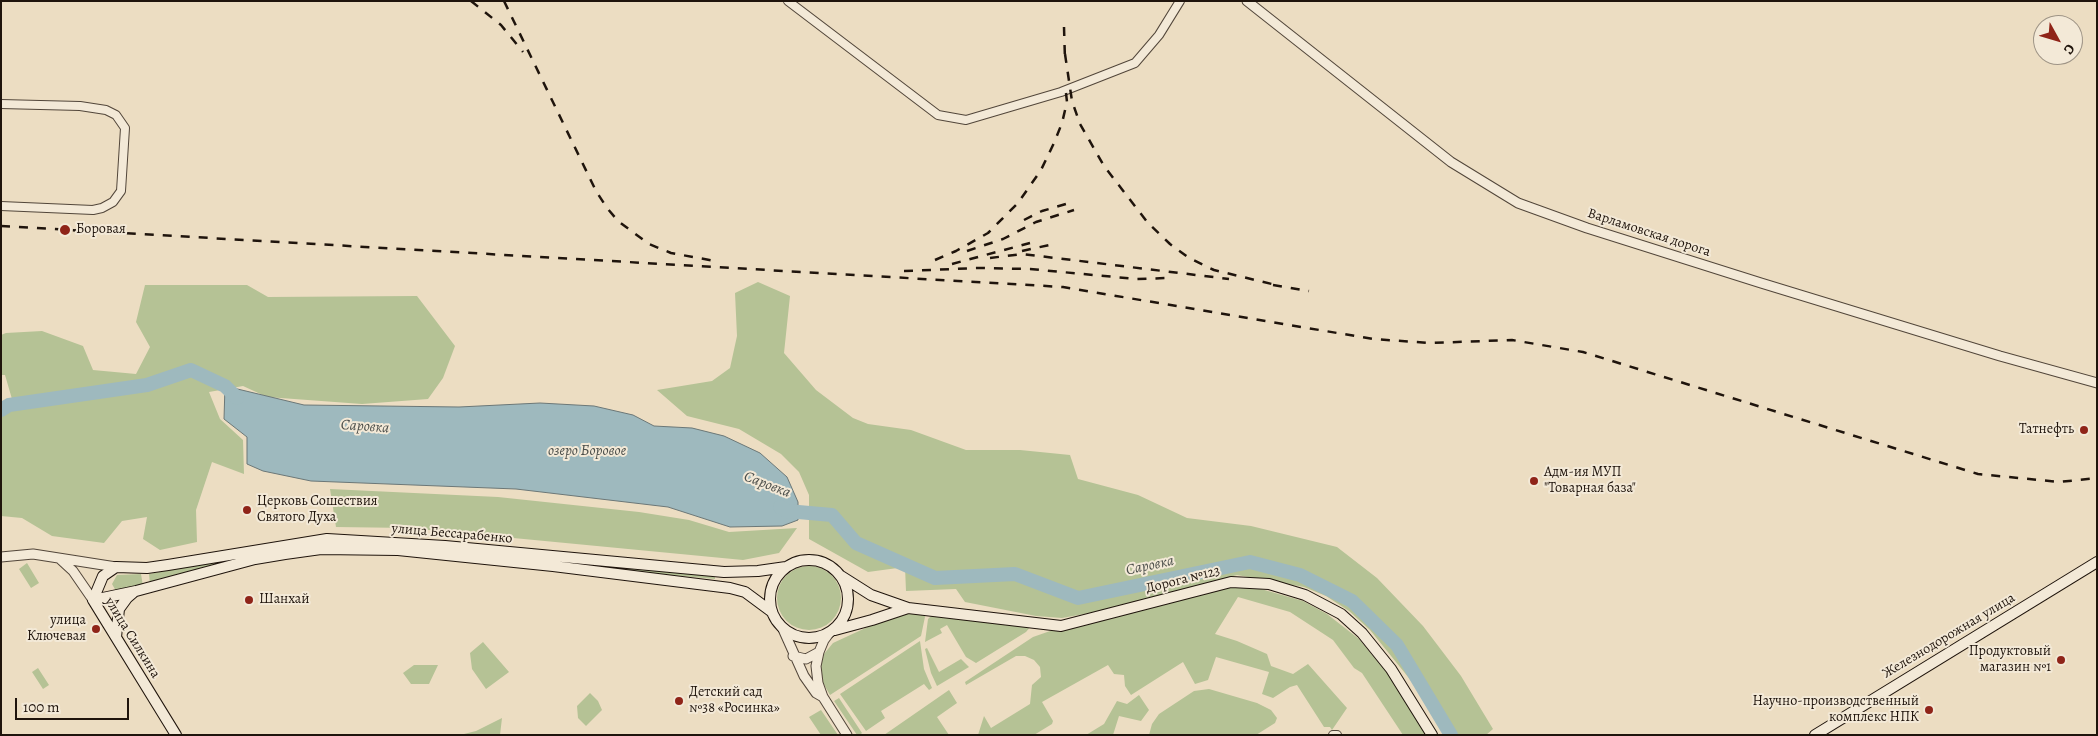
<!DOCTYPE html>
<meta charset="utf-8">
<style>
body{margin:0}
#map{position:relative;width:2098px;height:736px;overflow:hidden;background:#ecddc2;font-family:Alegreya,serif}
canvas{display:block}
.frame{position:absolute;inset:0;border:2px solid #1f140c;pointer-events:none}
.north{position:absolute;left:2033px;top:15px;width:50px;height:50px;box-sizing:border-box;background:#f3e9d7;border:1px solid #9e9486;border-radius:50%;rotate:129deg;font-size:14px;font-weight:700;line-height:20px;text-align:center;color:#1f140c}
.north::after{content:'';display:block;margin:auto;width:18px;height:22px;background:#8f2418;clip-path:polygon(50% 0,100% 100%,50% 72%,0 100%)}
.scale{position:absolute;left:15px;top:698px;width:114px;height:22px;box-sizing:border-box;border:2px solid #1f140c;border-top:0;padding-left:6px;font-size:15px;line-height:18px;white-space:nowrap;color:#1f140c;-webkit-text-stroke:4px #f3e9d7;paint-order:stroke}
</style>
<div id="map">
<canvas width="2098" height="736"></canvas>
<div class="frame"></div>
<div class="north">С</div>
<div class="scale">100 m</div>
</div>
<script>
const c = document.querySelector('canvas').getContext('2d');
c.lineJoin = 'round';
function fill(path, color) {
  c.fillStyle = color;
  c.fill(path, 'evenodd');
}
function toPath(rows) {
  const path = new Path2D();
  for (const r of rows) {
    if (r.length === 3) {
      path.moveTo(r[0] + r[2], r[1]);
      path.arc(r[0], r[1], r[2], 0, 2 * Math.PI);
      continue;
    }
    path.moveTo(r[0], r[1]);
    for (let i = 2; i < r.length; i += 2) path.lineTo(r[i], r[i + 1]);
  }
  return path;
}
function trace(path, color, width, dash) {
  c.strokeStyle = color;
  c.lineWidth = width;
  c.lineCap = dash ? 'butt' : 'round';
  c.setLineDash(dash || []);
  c.stroke(path);
}
function write(font, color, halo, rows, align = 'center') {
  c.font = font + ' Alegreya,serif';
  c.lineWidth = 4;
  c.setLineDash([]);
  c.textBaseline = 'middle';
  c.strokeStyle = halo;
  c.fillStyle = color;
  for (const [text, x, y, turn = 0] of rows) {
    c.save();
    c.translate(x, y);
    c.rotate((+turn || 0) * Math.PI / 180);
    c.textAlign = isNaN(turn) ? turn : align;
    if (halo) c.strokeText(text, 0, 0);
    c.fillText(text, 0, 0);
    c.restore();
  }
}
const green = toPath([
 [758,282,790,296,784,353,816,390,853,418,868,424,911,430,966,450,1020,450,1070,455,1078,479,1138,495,1187,518,1251,526,1337,547,1377,578,1423,626,1461,676,1493,729,1486,735,1444,735,1417,688,1370,630,1349,611,1326,596,1304,587,1237,575,1106,610,1062,618,1036,616,965,602,956,589,906,591,905,567,868,572,809,539,809,495,799,472,781,454,739,429,687,416,657,390,712,381,730,368,737,336,735,293],
 [145,285,247,285,268,297,417,296,455,346,443,378,428,399,362,404,267,397,243,386,209,392,220,419,243,440,244,474,212,462,196,510,197,542,160,550,143,539,147,517,122,521,104,543,52,536,22,518,1,516,1,404,12,399,5,375,1,375,1,335,6,333,42,331,83,346,93,370,136,374,150,347,136,322],
 [330,489,498,497,639,512,689,520,729,532,797,528,779,553,743,560,409,528,336,527],
 [281,548,150,584,149,574],
 [448,551,715,576,715,579,448,555],
 [27,563,39,583,31,588,19,569],
 [809,598,32],
 [141,574,143,586,116,591,112,584,117,575],
 [1230,586,1261,589,1303,601,1327,614,1359,639,1388,674,1426,735,1403,735,1362,673,1354,668,1333,640,1290,612,1238,597,1215,634,1237,641,1267,654,1271,666,1293,674,1308,664,1347,708,1332,730,1330,727,1324,727,1297,685,1290,687,1273,698,1262,694,1269,672,1216,657,1208,680,1195,684,1183,662,1131,695,1125,686,1124,675,1114,674,1108,665,1042,702,1053,721,1052,724,1034,735,978,735,984,716,991,728,1030,704,1032,685,1041,677,1040,667,1034,660,1025,656,1016,656,966,685,965,682,1033,637,1053,630],
 [914,611,926,612,921,636,830,695,823,683,820,669,824,654,833,643,885,619],
 [935,612,1032,625,1026,632,976,663,966,657,947,625,940,629,942,633,925,642,928,619],
 [920,641,924,669,932,688,929,690,924,684,881,711,885,718,866,731,840,694],
 [483,642,509,672,486,689,472,669,470,653],
 [927,648,939,672,961,659,969,667,937,686,931,673,925,649],
 [414,665,438,665,429,684,411,684,403,673],
 [38,668,49,685,43,689,32,672],
 [1209,689,1257,703,1271,710,1277,718,1275,723,1256,735,1149,735,1152,724,1159,714,1194,691],
 [949,690,957,703,937,717,949,735,884,735],
 [590,693,598,701,602,710,586,726,578,718,577,706],
 [1139,695,1149,710,1141,721,1119,716,1113,735,1086,735,1104,724,1117,701,1127,704],
 [839,698,862,733,860,735,857,735,834,701],
 [821,710,838,735,821,735,809,717],
 [502,718,500,735,460,735,476,731]
]);
const water = toPath([
 [225,386,304,405,459,407,540,403,594,406,633,415,654,426,692,428,724,436,760,453,787,477,798,502,798,520,782,526,730,527,668,507,516,489,311,481,263,471,247,464,247,437,224,419,225,386]
]);
const river = toPath([
 [1,410,9,405,147,385,191,370,225,386,237,398],
 [780,507,787,511,832,515,856,543,935,578,1015,574,1078,598,1250,562,1300,575,1352,601,1397,645,1451,735]
]);
const minor = toPath([
 [788,1,938,115,966,120,1061,92,1135,63,1159,35,1180,1],
 [1,104,80,106,106,110,116,115,125,128,121,191,113,202,102,208,93,210,1,206],
 [1333,735,1337,735]
]);
const tertiary = toPath([
 [1247,1,1451,162,1518,203,1587,228,1761,283,2000,356,2097,383],
 [1,557,33,554,116,567],
 [60,559,73,571,93,600],
 [782,627,804,676,816,693,823,697],
 [830,632,824,640,819,652,816,666,818,683,823,697,847,735],
 [793,656,806,659,819,652]
]);
const secondary = toPath([
 [809,599,39],
 [841,576,871,595,908,608,1061,626,1231,582,1269,584,1305,595,1341,614,1362,633,1391,669,1432,735],
 [93,600,103,576,116,567,147,568,168,565,327,539,445,546,724,572,758,571,786,567],
 [93,600,136,591,255,559,285,554,321,549,398,550,553,566,730,588,745,592,772,612],
 [93,600,176,735],
 [835,630,872,620,908,608],
 [116,637,119,609,127,598,134,592],
 [1815,735,2097,562]
]);
const rail = toPath([
 [471,1,501,25,523,52],
 [504,1,596,191,607,208,618,221,649,244,671,253,715,261],
 [1064,27,1065,60],
 [1065,54,1072,101,1080,124,1104,166,1148,223,1170,244,1189,258,1214,270,1280,286],
 [1024,220,1042,211,1073,202],
 [1,226,1063,287,1373,339,1431,343,1512,340,1583,352,1978,474,2059,482,2097,478],
 [967,251,1003,239,1036,222,1074,210],
 [1022,251,1054,244],
 [990,258,1022,254,1039,256,1229,279],
 [935,260,956,251,988,233,1018,203,1041,170,1054,143,1062,123,1067,102,1066,93],
 [952,264,1030,243],
 [904,271,979,268,1030,269,1136,279,1168,278],
 [1273,285,1309,291]
]);
const markers = [
 [65,230,6,"#8f2418"],
 [2084,430,5,"#8f2418"],
 [1534,481,5,"#8f2418"],
 [247,510,5,"#8f2418"],
 [249,600,5,"#8f2418"],
 [96,629,5,"#8f2418"],
 [2061,660,5,"#8f2418"],
 [679,701,5,"#8f2418"],
 [1929,710,5,"#8f2418"]
];
const poiNames = [
 ["Боровая",76,230],
 ["Татнефть",2074,430,"right"],
 ["Адм-ия МУП",1544,473],
 ["\"Товарная база\"",1544,489],
 ["Церковь Сошествия",257,502],
 ["Святого Духа",257,518],
 ["Шанхай",259,600],
 ["улица",86,621,"right"],
 ["Ключевая",86,637,"right"],
 ["Продуктовый",2051,652,"right"],
 ["магазин №1",2051,668,"right"],
 ["Детский сад",689,693],
 ["№38 «Росинка»",689,709],
 ["Научно-производственный",1919,702,"right"],
 ["комплекс НПК",1919,718,"right"]
];
const streetNames = [
 ["Варламовская дорога",1649,233,18],
 ["улица Бессарабенко",452,534,5],
 ["Дорога №123",1183,580,-14],
 ["Железнодорожная улица",1949,636,-31],
 ["улица Силкина",132,638,58]
];
const waterNames = [
 ["Саровка",365,427,4],
 ["озеро Боровое",587,451],
 ["Саровка",767,485,21],
 ["Саровка",1150,566,-12]
];
fill(green, '#b5c295');
fill(water, '#9eb9be');
trace(water, '#6b7777', 1);
trace(river, '#9eb9be', 14);
trace(minor, '#52463a', 10);
trace(tertiary, '#52463a', 11);
trace(secondary, '#1f140c', 12);
trace(minor, '#f3e9d7', 8);
trace(tertiary, '#f3e9d7', 9);
trace(secondary, '#f3e9d7', 10);
trace(rail, '#1f140c', 2.5, [9, 9]);
for (const [x, y, r, color] of markers) {
  const dot = new Path2D();
  dot.arc(x, y, r, 0, 2 * Math.PI);
  c.fillStyle = color;
  c.fill(dot);
  trace(dot, '#f3e9d7', 2);
}
write('14px', '#1f140c', '#f3e9d7', poiNames, 'left');
write('14px', '#1f140c', '#f3e9d7', streetNames);
write('italic 15px', '#4b4e4a', '#f3e9d7', waterNames);
</script>
